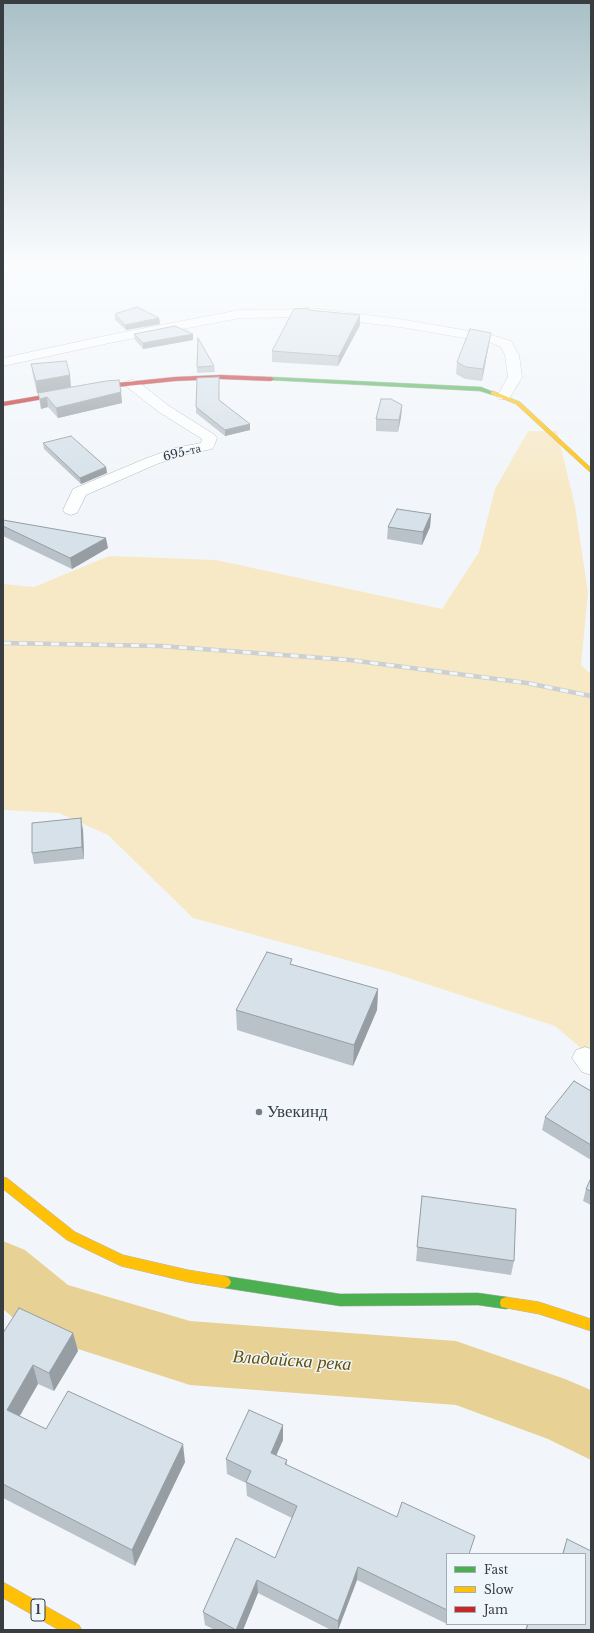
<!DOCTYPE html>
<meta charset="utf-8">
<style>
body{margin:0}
#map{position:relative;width:594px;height:1633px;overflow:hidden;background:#f2f6fa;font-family:"Libre Baskerville",serif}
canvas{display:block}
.frame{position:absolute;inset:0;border:4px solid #373d41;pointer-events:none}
.legend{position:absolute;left:446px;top:1553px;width:140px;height:72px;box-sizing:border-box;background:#eff7fd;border:1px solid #a5adb2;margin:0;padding:5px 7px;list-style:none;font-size:12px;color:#373d41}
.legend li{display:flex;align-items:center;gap:8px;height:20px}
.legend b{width:20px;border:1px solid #a5adb2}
</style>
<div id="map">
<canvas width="594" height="1633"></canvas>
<div class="frame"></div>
<ul class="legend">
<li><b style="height:5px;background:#4caf50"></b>Fast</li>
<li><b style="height:5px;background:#ffc107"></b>Slow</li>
<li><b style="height:5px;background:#c62828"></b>Jam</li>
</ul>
</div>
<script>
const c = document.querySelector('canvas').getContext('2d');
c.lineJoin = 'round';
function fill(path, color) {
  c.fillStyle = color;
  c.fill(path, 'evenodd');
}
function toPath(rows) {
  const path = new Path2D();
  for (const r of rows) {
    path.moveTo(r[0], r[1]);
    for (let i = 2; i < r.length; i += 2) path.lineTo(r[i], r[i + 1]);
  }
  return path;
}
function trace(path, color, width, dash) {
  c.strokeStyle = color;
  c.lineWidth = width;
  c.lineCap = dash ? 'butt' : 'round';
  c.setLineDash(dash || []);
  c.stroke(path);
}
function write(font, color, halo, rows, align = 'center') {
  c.font = font + ' "Libre Baskerville",serif';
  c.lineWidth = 3;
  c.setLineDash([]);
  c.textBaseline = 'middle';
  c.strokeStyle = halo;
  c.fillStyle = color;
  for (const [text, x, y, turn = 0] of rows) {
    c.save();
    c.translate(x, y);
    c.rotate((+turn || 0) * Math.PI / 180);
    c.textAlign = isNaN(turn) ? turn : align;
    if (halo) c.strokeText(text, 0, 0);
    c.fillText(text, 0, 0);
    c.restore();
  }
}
const green = toPath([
 [528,431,557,431,575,506,588,593,581,665,591,674,591,1057,555,1026,390,972,193,918,108,835,59,813,3,810,3,584,34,587,109,556,216,560,442,609,479,552,495,489]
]);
const river = toPath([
 [3,1241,25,1250,68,1285,190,1321,456,1341,565,1379,591,1390,591,1460,548,1439,456,1405,190,1385,50,1340,28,1331,3,1309,3,1241]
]);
const street = toPath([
 [318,309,400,319,491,335,511,341,519,355,522,377,509,399,499,399,497,396,508,377,505,355,501,347,489,342,400,327,318,317,240,318,114,342,3,366,3,358,114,334,240,310,318,309],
 [132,380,137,381,169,406,215,435,217,438,214,446,212,449,183,455,157,464,86,495,77,513,71,515,65,513,63,510,73,489,147,458,175,448,201,443,202,439,159,412,127,387,125,384,127,381,132,380],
 [585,1047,591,1049,591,1075,582,1072,572,1058,576,1050,585,1047]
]);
const fast = toPath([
 [271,377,481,387,496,393,493,395,480,391,269,380,268,379,271,377],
 [225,1276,340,1294,478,1293,506,1297,511,1299,512,1303,511,1307,506,1309,478,1305,340,1306,225,1288,221,1286,219,1282,221,1278,225,1276]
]);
const slow = toPath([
 [493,391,520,402,591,468,591,473,516,404,491,394,491,392,493,391],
 [3,1177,7,1178,75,1232,123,1255,188,1270,225,1276,229,1278,231,1282,229,1286,225,1288,188,1282,121,1266,67,1240,3,1189,3,1177],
 [506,1297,539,1302,591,1319,591,1331,539,1314,501,1307,500,1303,501,1299,506,1297],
 [3,1582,79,1625,82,1630,59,1630,3,1598,3,1582]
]);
const jam = toPath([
 [221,375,271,377,274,379,271,381,221,379,175,381,107,388,3,406,3,402,107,384,175,377,221,375]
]);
const rail = toPath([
 [3,643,161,646,350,660,527,683,591,696]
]);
const wall = toPath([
 [308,310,360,325,338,366,272,362,272,351],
 [115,314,159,318,160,324,126,330,115,320],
 [134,334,193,340,143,349,135,340],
 [489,344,482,381,465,379,456,374,457,362],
 [31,364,71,387,37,393,33,376],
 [214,366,215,372,197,373,197,367],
 [121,392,122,403,58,418,48,407,41,409,38,393],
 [219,401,250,430,225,436,196,413,196,407],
 [402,405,401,417,398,432,376,431,376,419],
 [43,443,106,467,107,473,81,484,44,449],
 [431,514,430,527,422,545,387,539,388,527],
 [3,521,108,548,72,569,3,536],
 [83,830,84,859,34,864,32,853],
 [292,965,378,989,377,1010,353,1066,237,1030,236,1010],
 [591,1091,591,1160,542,1130,545,1117],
 [591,1178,591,1205,583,1201,586,1189],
 [422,1196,514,1261,511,1275,416,1261],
 [3,1333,73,1333,78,1351,54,1391,38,1384,20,1416,46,1429,185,1462,135,1566,3,1498],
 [283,1425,283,1440,276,1456,287,1460,287,1465,447,1554,447,1624,357,1580,338,1630,331,1630,258,1593,243,1630,215,1630,205,1625,203,1612,275,1558,292,1518,247,1496,246,1483,227,1474,226,1459],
 [567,1539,591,1551,591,1630,525,1630,527,1624,585,1624,585,1554,562,1554]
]);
const shadedWall = toPath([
 [360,315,360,325,338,366,339,356],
 [159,318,160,324,126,330,125,325],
 [491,333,489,344,482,381,483,369],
 [193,334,193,340,143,349,143,343],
 [70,375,71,387,37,393,36,381],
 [121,392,122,403,58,418,56,408],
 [47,397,48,407,41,409,40,399],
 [402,405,401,417,398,432,399,420],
 [250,424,250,430,225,436,225,430],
 [106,467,107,473,81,484,80,478],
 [431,514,430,527,422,545,423,532],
 [106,538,108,548,72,569,70,558],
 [81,818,83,830,84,859,82,847],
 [378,989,377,1010,353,1066,354,1045],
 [73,1333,78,1351,54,1391,49,1373],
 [33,1365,38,1384,13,1427,7,1410],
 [283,1425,283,1440,271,1467,271,1453],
 [183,1444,185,1462,135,1566,132,1550],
 [358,1567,357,1580,338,1630,338,1621],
 [257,1580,258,1593,243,1630,236,1630]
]);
const building = toPath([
 [137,307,159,318,125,325,115,314,137,307],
 [308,308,308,310,360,315,339,356,272,351,294,309,308,308],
 [175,326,193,334,143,343,134,334,175,326],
 [470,329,491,333,483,369,466,367,457,362,470,329],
 [198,338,214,366,197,367,198,338],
 [66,361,70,375,36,381,31,364,66,361],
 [219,377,219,400,250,424,225,430,196,407,197,378,219,377],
 [119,380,121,392,56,408,47,397,40,399,38,393,106,381,119,380],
 [381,399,391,399,402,405,399,420,376,419,381,399],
 [71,436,106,467,80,478,43,443,71,436],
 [397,509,431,514,423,532,388,527,397,509],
 [3,520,106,538,70,558,3,526,3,520],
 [81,818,82,847,32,853,32,823,81,818],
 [267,952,292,959,290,964,378,989,354,1045,236,1010,267,952],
 [574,1081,591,1091,591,1145,545,1117,574,1081],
 [591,1178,591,1191,586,1189,591,1178],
 [422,1196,516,1209,514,1261,417,1247,422,1196],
 [19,1308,73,1333,49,1373,33,1365,7,1410,46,1429,68,1391,183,1444,132,1550,3,1484,3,1333,19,1308],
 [249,1410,283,1425,271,1453,287,1460,285,1464,397,1517,402,1502,475,1536,469,1554,447,1554,447,1610,358,1567,338,1621,257,1580,236,1630,203,1612,236,1538,275,1558,297,1506,246,1482,251,1471,226,1459,249,1410],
 [567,1539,591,1551,591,1630,526,1630,528,1624,585,1624,585,1554,563,1554,567,1539]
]);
const markers = [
 [259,1112,4,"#787e82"]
];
const farStreetnames = [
 ["695-та",182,453,-14]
];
const shields = [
 [38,1610,14]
];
const shieldNames = [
 ["1",38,1610]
];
const nearPoinames = [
 ["Увекинд",267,1112]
];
const nearWaternames = [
 ["Владайска река",292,1361,4]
];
fill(green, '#f7e9c6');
fill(river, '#e8d194');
trace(street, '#afb3b7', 1);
trace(fast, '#afb3b7', 1);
trace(slow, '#afb3b7', 1);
trace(jam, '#afb3b7', 1);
fill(street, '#fdfefe');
fill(fast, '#4caf50');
fill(slow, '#ffc107');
fill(jam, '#c62828');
trace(rail, '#cdcfd0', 4.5);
trace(rail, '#eff7fd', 3, [8]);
fill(wall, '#b8c2c8');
fill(shadedWall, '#969ea3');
fill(building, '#d6e1e9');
trace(building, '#969ea3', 1);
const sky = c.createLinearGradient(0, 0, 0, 490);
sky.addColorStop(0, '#a8c0c6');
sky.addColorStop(0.53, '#f9fbfd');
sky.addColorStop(1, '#f9fbfd00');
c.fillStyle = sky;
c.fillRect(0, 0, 594, 490);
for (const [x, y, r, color] of markers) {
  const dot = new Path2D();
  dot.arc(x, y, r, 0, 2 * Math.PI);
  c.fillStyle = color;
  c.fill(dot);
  trace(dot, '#eff7fd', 1.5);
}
write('12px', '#373d41', '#eff7fd', farStreetnames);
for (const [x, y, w] of shields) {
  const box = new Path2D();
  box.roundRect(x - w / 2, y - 11, w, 22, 3);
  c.fillStyle = '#eff7fd';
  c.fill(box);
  trace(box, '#373d41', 1);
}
write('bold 13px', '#373d41', null, shieldNames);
write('17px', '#373d41', '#eff7fd', nearPoinames, 'left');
write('italic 18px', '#644d04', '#eff7fd', nearWaternames);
</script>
